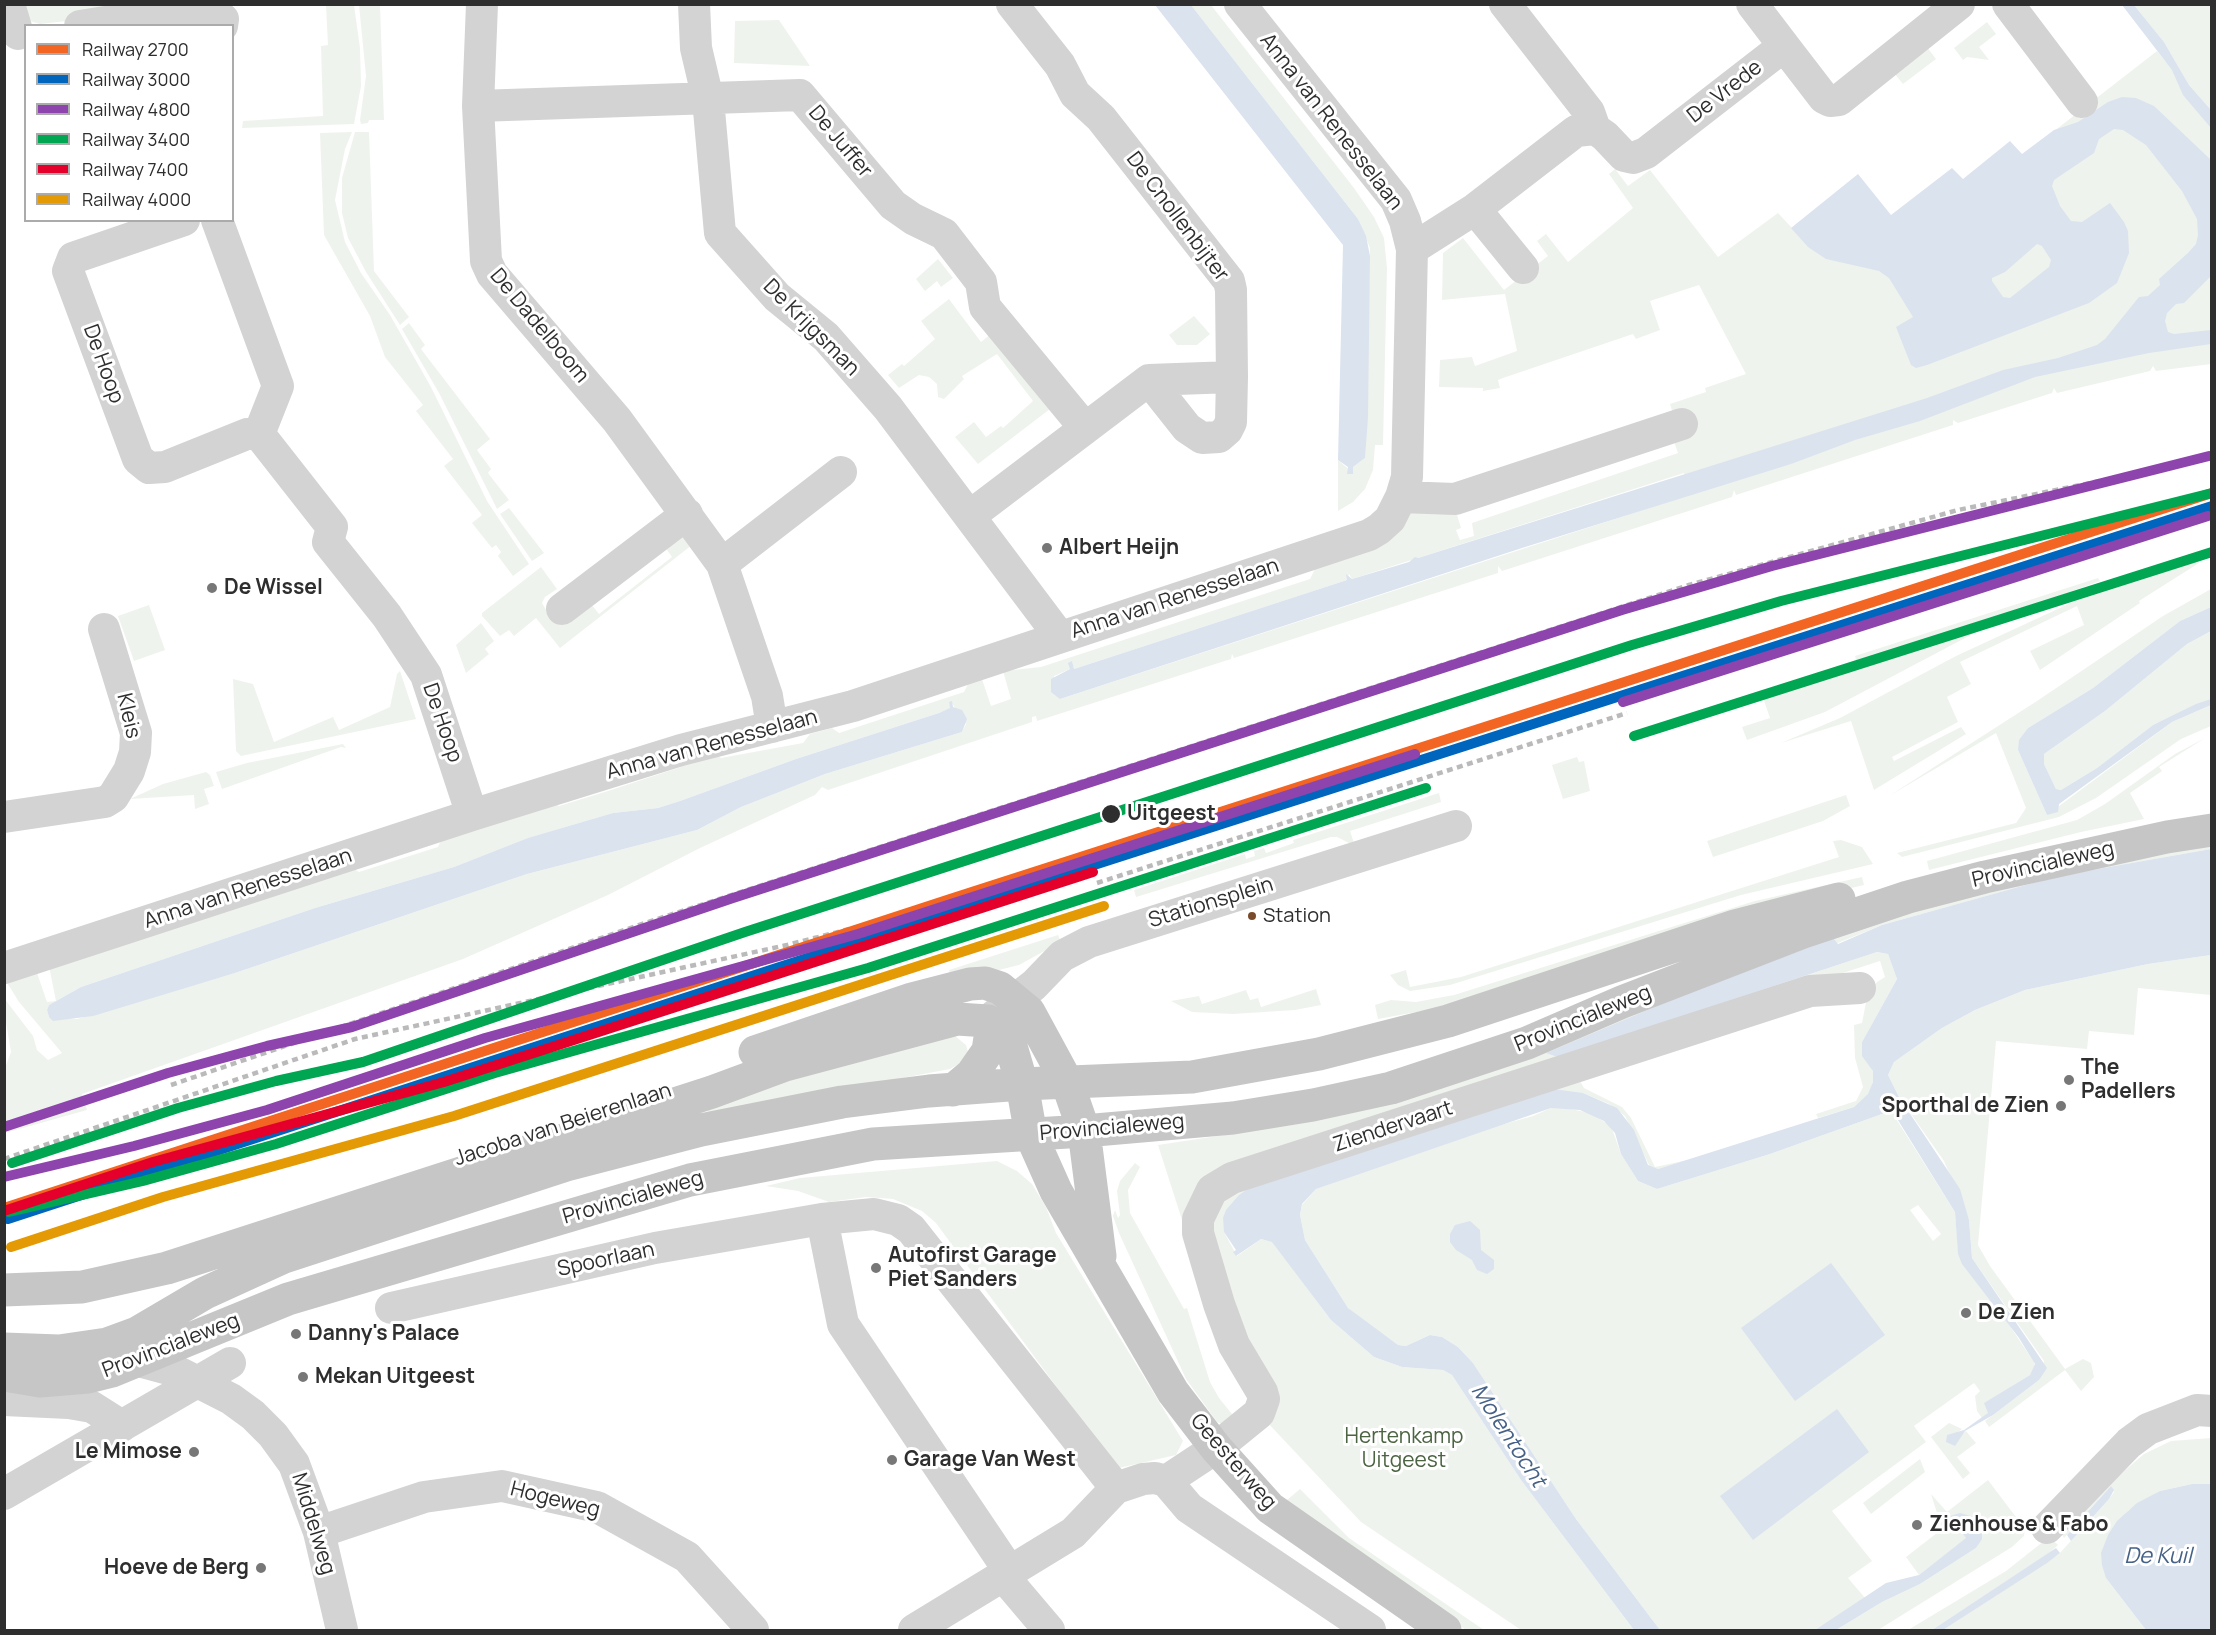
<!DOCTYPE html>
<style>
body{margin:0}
#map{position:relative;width:2216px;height:1635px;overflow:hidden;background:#fff;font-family:Manrope,sans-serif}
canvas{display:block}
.frame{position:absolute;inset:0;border:6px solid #2e2e2e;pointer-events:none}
.legend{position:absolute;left:24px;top:24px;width:210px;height:198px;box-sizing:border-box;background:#fff;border:2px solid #ababab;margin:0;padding:8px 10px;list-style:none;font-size:18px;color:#2e2e2e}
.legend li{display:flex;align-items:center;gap:12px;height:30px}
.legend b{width:30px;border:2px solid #ababab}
</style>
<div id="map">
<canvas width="2216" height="1635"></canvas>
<div class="frame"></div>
<ul class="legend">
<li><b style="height:8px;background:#f26522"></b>Railway 2700</li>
<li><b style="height:8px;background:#0065bd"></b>Railway 3000</li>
<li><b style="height:8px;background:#8e44ad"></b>Railway 4800</li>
<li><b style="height:8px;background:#00a651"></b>Railway 3400</li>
<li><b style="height:8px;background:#e4002b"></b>Railway 7400</li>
<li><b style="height:8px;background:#e39a05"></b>Railway 4000</li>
</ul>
</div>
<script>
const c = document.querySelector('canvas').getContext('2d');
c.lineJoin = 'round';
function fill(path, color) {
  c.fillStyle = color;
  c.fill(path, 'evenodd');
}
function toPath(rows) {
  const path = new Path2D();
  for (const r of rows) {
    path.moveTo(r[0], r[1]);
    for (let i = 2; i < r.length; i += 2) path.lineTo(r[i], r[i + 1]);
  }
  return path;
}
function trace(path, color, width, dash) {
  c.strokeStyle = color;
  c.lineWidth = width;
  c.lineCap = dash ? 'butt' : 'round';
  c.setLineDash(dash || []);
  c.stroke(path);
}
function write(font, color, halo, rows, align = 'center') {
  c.font = font + ' Manrope,sans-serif';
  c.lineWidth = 6;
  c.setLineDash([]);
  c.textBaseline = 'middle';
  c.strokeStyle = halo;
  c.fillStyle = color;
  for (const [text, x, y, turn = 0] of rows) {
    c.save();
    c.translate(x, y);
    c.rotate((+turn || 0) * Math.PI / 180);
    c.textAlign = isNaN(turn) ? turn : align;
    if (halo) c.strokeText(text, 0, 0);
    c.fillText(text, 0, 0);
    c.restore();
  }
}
const green = toPath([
 [25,5,61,4,208,5,40,24,30,21],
 [326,5,354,5,360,48,361,86,354,124,242,128,243,121,323,116,321,46,328,45],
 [359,5,380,5,384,120,369,120,368,123,361,124,360,120,366,76],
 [1191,5,1211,5,1354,188,1374,217,1384,238,1387,268,1383,445,1375,445,1373,470,1365,489,1353,502,1338,511,1338,460,1353,473,1353,467,1365,458,1370,248,1358,219],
 [2134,5,2211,5,2211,110,2189,85,2164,42],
 [779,20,810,66,734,63,735,21],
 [1987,22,1996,34,1979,47,1989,60,1967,57,1963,60,1954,48],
 [1927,47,1936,59,1903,84,1894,73],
 [2157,51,2211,117,2211,364,2156,371,2153,366,2150,371,2057,393,2054,388,2052,393,1958,423,1953,420,1953,425,1736,495,1734,490,1732,497,1502,571,1498,566,1498,573,1234,658,1232,654,1231,659,1037,721,1036,716,1032,717,1032,722,828,790,822,787,815,795,700,848,608,895,463,959,82,1094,87,1110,5,1133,5,1068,11,1052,5,1016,4,998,33,1036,37,1050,48,1060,62,1053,19,1002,6,981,36,970,47,1002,56,1001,49,966,352,868,359,872,438,847,443,836,551,802,559,806,608,791,681,767,685,759,713,753,721,758,803,743,810,734,832,728,839,733,964,692,968,684,981,676,991,706,1011,699,1003,671,1041,667,1310,579,1316,567,1411,512,1428,506,1455,508,1461,528,1456,530,1460,540,1474,536,1472,523,1678,453,1672,436,1674,417,1670,404,1706,392,1705,388,1746,374,1699,285,1650,301,1660,330,1636,339,1633,334,1503,378,1498,380,1500,388,1483,391,1483,388,1439,387,1440,360,1472,357,1475,366,1517,351,1505,294,1442,300,1443,253,1463,238,1504,290,1548,256,1537,241,1546,234,1568,262,1633,208,1609,174,1615,169,1628,186,1650,170,1718,257,1778,213,1792,228,1858,175,1891,216,1962,181,2022,156],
 [1684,473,1692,494,1060,699,1054,676,1070,669,1072,662,1074,669,1347,580,1349,574,1352,579],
 [951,702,966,724,962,732,825,774,741,807,697,830,527,874,235,973,77,1019,49,1017,47,1010,49,1005,81,987,315,908,454,867,529,838,613,813,658,808,680,801,796,759,939,713,951,708,949,703],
 [352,132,345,149,335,200,345,242,361,273,390,315,431,387,487,501,529,564,513,576,498,556,501,552,496,545,492,548,472,523,482,515,444,466,453,459,416,411,423,405,385,357,370,316,324,235,320,133],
 [355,132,369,132,374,271,409,317,400,325,366,272,348,238,342,213,342,178],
 [938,259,953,278,941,287,937,281,925,291,916,279],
 [949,299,981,342,991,334,1050,409,978,464,955,437,974,422,986,437,1001,426,1003,428,1033,401,997,354,962,376,964,379,944,399,938,397,937,384,929,377,919,375,899,388,888,375,902,364,904,366,935,339,921,321],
 [1194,316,1210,334,1197,345,1177,345,1169,335],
 [409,323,425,345,421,349,490,439,477,450,491,469,488,473,509,500,497,509,439,393,402,329],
 [509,508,544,553,532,561,500,514],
 [683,533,692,545,560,648,536,618,514,636,509,630,500,636,482,616,482,613,541,567,557,589,545,597,542,603,552,620,588,600,599,614,672,557,662,543],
 [2198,561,2199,563,2139,601,2140,603,2040,670,2030,651,2084,625,2077,606,1960,662,1971,684,1947,697,1958,722,1892,757,1894,761,1961,727,1966,734,1874,790,1851,721,1781,743,1840,718,1956,656,2075,601],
 [2098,578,2100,581,2026,608,1984,628,1825,712,1747,740,1742,727,1770,718,1762,695,1857,663,1855,656],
 [2211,589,2211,607,2180,621,2093,688,2028,728,2018,750,2047,815,2172,722,2211,705,2211,726,2181,739,2096,798,2059,817,1902,857,1897,853,2016,823,2026,808,1996,733,1889,796,2037,701,2163,616],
 [149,605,165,650,134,661,118,616],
 [481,623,494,641,485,649,489,654,466,673,456,645],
 [2211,631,2211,699,2153,725,2097,768,2061,790,2056,789,2044,764,2044,754,2105,711,2187,644],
 [400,671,416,719,241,756,236,751,233,679,253,684,274,742,333,717,339,730,390,707,397,674],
 [2205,738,2159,767,2162,771,2130,793,2144,819,2081,832,1929,870,1927,861,2077,820,2105,804,2175,754],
 [343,744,346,748,341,747,222,789,216,772,247,763],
 [1577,757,1579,762,1584,761,1590,791,1563,799,1552,765],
 [206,772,210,775,214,786,204,789,209,804,195,809,194,795,130,799,163,784],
 [1439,793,1441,802,1350,831,1355,846,1337,837,1331,837,1136,897,1134,890,1245,854,1246,859,1255,856,1254,851,1264,848,1266,853,1294,843,1293,840],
 [1846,795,1850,806,1823,821,1713,857,1707,841],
 [2211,834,2211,849,2059,876,1882,925,1558,1057,1877,952,1888,954,1897,979,1862,1042,1873,1071,1873,1082,1869,1094,1854,1107,1818,1118,1816,1114,1856,1101,1863,1087,1855,1058,1854,1025,1862,1023,1867,997,1877,982,1885,977,1880,961,1217,1175,1208,1301,1158,1145,1297,1124,1856,923],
 [1841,840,1862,847,1873,864,1741,895,1450,985,1410,991,1398,985,1390,975,1406,970,1410,987,1461,977,1839,857,1833,841],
 [1862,877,1864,885,1800,900,1455,1005,1378,1019,1375,1005,1391,1000,1416,1002,1454,995,1755,901],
 [1058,935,1061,942,1019,965,995,971,950,975,949,970],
 [2211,955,2211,995,2138,988,2134,1035,2089,1031,2087,1049,1996,1041,1978,1245,1990,1266,2065,1369,2083,1359,2091,1363,2094,1377,2081,1391,2065,1370,1989,1427,1985,1421,2039,1380,2044,1361,1972,1258,1969,1220,1944,1161,1899,1097,1888,1075,1894,1062,1942,1028,1975,1010,2025,990,2148,964],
 [1316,989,1321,1005,1295,1010,1233,1014,1192,1012,1171,1001,1199,996,1202,1004,1246,990,1250,1000,1258,998,1261,1007],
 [955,1036,966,1045,968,1052,959,1064,950,1069,717,1113,703,1111,632,1123],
 [1578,1078,1584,1088,1622,1107,1631,1118,1655,1167,1688,1160,1658,1169,1650,1167,1625,1116,1609,1104,1583,1093,1252,1186,1224,1232,1237,1256,1261,1239,1273,1242,1331,1320,1374,1357,1402,1367,1443,1370,1452,1375,1521,1480,1634,1630,1521,1630,1361,1522,1265,1420,1255,1365,1210,1241,1213,1212,1226,1193],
 [1561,1107,1590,1113,1611,1126,1621,1154,1638,1181,1657,1189,1770,1154,1882,1114,1893,1114,1955,1212,1958,1249,2034,1362,2035,1367,2030,1375,1985,1403,1989,1413,1982,1418,1977,1411,1975,1396,1980,1391,1974,1383,1914,1426,1926,1442,1832,1511,1872,1561,1848,1578,1866,1599,1815,1630,1660,1630,1576,1519,1473,1363,1458,1347,1442,1337,1430,1335,1406,1346,1398,1345,1360,1319,1348,1308,1305,1240,1300,1215,1302,1205,1316,1189,1472,1133,1533,1116,1551,1108],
 [1918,1205,1941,1234,1933,1241,1910,1210],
 [997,1161,1017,1171,1032,1184,1046,1207,1056,1233,1183,1441,1176,1455,1119,1468,1114,1465,936,1223,922,1211,893,1199,866,1197,829,1202,798,1191,766,1186,800,1178],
 [1135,1163,1140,1167,1128,1190,1130,1213,1184,1309,1187,1308,1210,1382,1219,1398,1236,1419,1222,1424,1217,1422,1186,1379,1119,1233,1113,1216,1115,1210,1118,1218,1120,1215,1117,1191,1120,1181],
 [1949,1423,1962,1429,1957,1433,1960,1436,1966,1431,1976,1443,1957,1457,1970,1473,1963,1479,1931,1437],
 [2211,1438,2211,1484,2192,1484,2160,1491,2128,1511,2106,1578,2146,1630,1943,1630,2059,1554,2109,1499,2114,1492,2111,1486,2064,1538,2058,1528,2144,1454,2171,1441],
 [1920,1459,1925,1472,1871,1514,1863,1503],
 [1988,1480,2025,1529,2024,1536,2012,1547,1878,1630,1836,1630,1882,1602,1920,1584,1976,1548,1983,1533,1978,1520,1974,1517,1951,1516,1967,1538,1919,1575,1906,1557,1942,1529,1931,1494,1947,1512],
 [1300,1489,1349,1538,1484,1630,1466,1630,1389,1579,1287,1500],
 [2049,1537,2058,1545,2048,1554,1932,1630,1908,1630,2006,1571]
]);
const water = toPath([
 [1155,5,1191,5,1358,219,1366,236,1370,256,1368,417,1365,458,1353,467,1353,474,1347,474,1348,467,1338,460,1343,245],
 [2122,5,2134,5,2164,42,2189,85,2211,110,2211,128,2183,95,2172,70],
 [2122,97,2136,98,2154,106,2211,160,2211,276,2184,303,2176,304,2167,313,2165,321,2168,332,2174,334,2211,330,2211,344,2149,353,2035,377,1920,421,1855,440,1791,464,1522,548,1060,699,1051,692,1051,679,1070,669,1068,663,1072,661,1074,669,1347,580,1346,574,1352,579,1409,562,1415,557,1418,558,1927,398,2003,370,2058,358,2097,345,2105,339,2139,297,2148,296,2160,285,2159,279,2188,253,2196,244,2198,235,2197,219,2182,191,2146,145,2123,130,2114,129,2099,139,2094,153,2054,180,2052,186,2060,206,2071,221,2082,222,2110,203,2124,222,2128,231,2129,253,2117,283,2089,303,1927,365,1916,368,1911,365,1896,327,1913,317,1889,278,1879,271,1826,259,1808,247,1791,228,1858,174,1891,215,1952,168,1963,179,2010,141,2022,154,2054,130,2078,122,2108,102],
 [2037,244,2042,246,2051,260,2049,267,2010,298,2003,297,1992,281,1992,278,2005,272],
 [2211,607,2211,631,2187,644,2105,711,2044,754,2044,764,2056,789,2061,790,2097,768,2153,725,2196,704,2211,699,2211,705,2172,722,2059,804,2058,812,2047,815,2018,750,2019,740,2028,728,2093,688,2180,621],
 [952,701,953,707,962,710,967,719,962,732,825,774,741,807,697,830,527,874,235,973,93,1016,53,1021,49,1017,47,1010,49,1005,81,987,315,908,454,867,528,838,613,813,658,808,680,801,796,759,939,713,950,708,949,702],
 [2211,849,2211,955,2148,964,2025,990,1975,1010,1942,1028,1894,1062,1888,1075,1899,1097,1960,1189,1969,1220,1972,1258,2047,1368,2039,1380,1993,1415,1965,1431,1955,1446,1946,1442,1947,1435,1964,1430,1988,1413,1984,1403,2030,1375,2035,1364,2019,1338,1962,1264,1958,1254,1955,1212,1896,1117,1891,1113,1882,1114,1770,1154,1657,1189,1638,1181,1621,1154,1615,1133,1604,1121,1580,1110,1551,1108,1316,1189,1302,1204,1300,1215,1305,1240,1348,1308,1398,1345,1406,1346,1430,1335,1442,1337,1458,1347,1473,1363,1576,1519,1660,1630,1634,1630,1521,1480,1452,1375,1443,1370,1402,1367,1374,1357,1331,1320,1272,1242,1261,1239,1236,1256,1233,1252,1236,1250,1224,1232,1223,1218,1226,1210,1239,1195,1252,1186,1553,1089,1583,1093,1617,1108,1634,1130,1648,1165,1658,1169,1854,1107,1868,1094,1873,1082,1873,1071,1862,1056,1862,1042,1897,979,1888,954,1877,952,1558,1057,1546,1053,1683,995,1833,938,1838,944,1882,925,2058,876],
 [1470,1221,1480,1230,1481,1250,1494,1260,1494,1269,1487,1274,1477,1270,1472,1260,1456,1250,1450,1242,1450,1234,1455,1225],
 [1831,1263,1885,1335,1795,1401,1741,1328],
 [1837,1409,1869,1452,1753,1540,1720,1496],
 [2192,1484,2211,1484,2211,1630,2146,1630,2106,1578,2102,1565,2101,1553,2108,1535,2117,1521,2137,1503,2160,1491],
 [2111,1486,2114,1490,2109,1499,2071,1541,2067,1535],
 [1960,1513,1974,1517,1982,1527,1982,1539,1976,1548,1920,1584,1882,1602,1836,1630,1815,1630,1886,1583,1919,1575,1966,1538,1950,1516],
 [2056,1548,2060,1553,2047,1563,1943,1630,1932,1630]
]);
const minor = toPath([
 [9,4,18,34],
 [482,4,478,106,486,261,492,274,617,420,722,564,767,696,772,727],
 [694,4,696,48,708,99,720,233,777,297,826,337,888,408,1060,637],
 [1505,4,1589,112,1595,129],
 [1752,4,1784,46],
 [2008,4,2082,102],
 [80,26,105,22,223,19,222,26],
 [478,106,800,95,893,205,913,219,944,234,981,282,985,307,1085,428],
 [1475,209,1523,268],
 [184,220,73,258,68,271,138,459,149,468,165,467,247,434,259,434],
 [217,220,278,386,259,434],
 [1412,249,1475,209,1576,131,1595,129,1605,136,1624,156,1633,158,1646,153,1784,46,1824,98,1830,101,1839,100,1959,4],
 [1149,380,1187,428,1202,438,1219,437,1227,430,1231,422,1232,377],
 [259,434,332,527,328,542,387,616,426,675,472,815],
 [1401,497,1455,499,1682,424],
 [971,515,1149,380,1232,377,1231,290,1229,281,1101,118,1075,94,1060,65,1012,4],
 [722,564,841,472],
 [562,609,687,514],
 [4,817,105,802,113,797,129,771,135,752,136,733,104,629],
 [4,968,472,815,681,750,853,706,1369,535,1379,529,1390,519,1401,497,1407,477,1412,249,1405,221,1396,200,1240,4],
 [994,1016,1034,985,1062,956,1089,942,1456,826],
 [822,1219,843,1324,1010,1572],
 [391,1308,655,1248,822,1219,874,1214,898,1220,911,1229,1116,1488],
 [139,1361,176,1371,231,1399,253,1415,273,1435,294,1464,319,1532,342,1630],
 [4,1400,69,1403,92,1407,122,1426],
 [1166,1481,1189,1508,1370,1630],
 [4,1494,230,1363],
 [2047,1528,2129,1443,2148,1429,2197,1410,2212,1411],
 [319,1532,424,1497,502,1486,597,1507,687,1557,753,1630],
 [1004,1577,1049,1630],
 [914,1630,1073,1533,1116,1488,1143,1479,1155,1478,1166,1481,1216,1448,1259,1413,1264,1399,1262,1392,1234,1345,1219,1304,1198,1233,1198,1219,1212,1190,1232,1178,1810,991,1860,988]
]);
const major = toPath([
 [755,1052,912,999,970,984,985,983,1000,988,1029,1012,1067,1082,1084,1131,1100,1256],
 [953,1090,972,1074,988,1051,991,1031,988,1021],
 [4,1290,82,1287,167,1268,712,1092,785,1065,957,1019,988,1021,999,1027,1008,1036,1022,1084,1031,1135,1056,1191,1173,1392,1216,1448,1270,1508,1445,1630],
 [4,1349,59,1351,107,1344,137,1333,205,1293,284,1257,566,1165,701,1130,842,1102,929,1091,1022,1084,1192,1077,1319,1054,1448,1021,1735,926,1839,899],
 [4,1375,40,1381,88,1377,112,1371,288,1299,690,1180,873,1144,1084,1131,1233,1118,1313,1105,1391,1088,1527,1043,1622,1002,1803,932,1908,897,1985,877,2167,837,2212,830]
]);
const rail = toPath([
 [1097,883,1627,713],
 [171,1085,645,923,1689,585,1958,510,2212,458],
 [4,1159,355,1039,787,945,900,916]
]);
const rail1 = toPath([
 [4,1208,950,899,2212,493]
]);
const rail2 = toPath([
 [8,1219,954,910,2212,506]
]);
const rail3 = toPath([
 [1623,702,2208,516],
 [4,1127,168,1073,267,1046,352,1027,733,898,1622,610,1772,566,2209,456],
 [4,1177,134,1146,267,1110,485,1038,858,934,1415,754]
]);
const rail4 = toPath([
 [1634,736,2212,552],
 [12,1163,178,1108,276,1081,363,1062,745,932,1632,645,1781,601,2212,493],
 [9,1212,143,1181,276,1144,495,1073,868,968,1426,788]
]);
const rail5 = toPath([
 [4,1211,153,1162,444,1082,1093,872]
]);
const rail6 = toPath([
 [11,1247,163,1197,454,1116,1104,906]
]);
const markers = [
 [1047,548,6,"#777"],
 [212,588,6,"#777"],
 [1111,814,10,"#2e2e2e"],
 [1252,916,5,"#7a4b2a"],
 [2069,1080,6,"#777"],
 [2061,1106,6,"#777"],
 [876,1268,6,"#777"],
 [1966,1313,6,"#777"],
 [296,1334,6,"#777"],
 [303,1377,6,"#777"],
 [194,1452,6,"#777"],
 [892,1460,6,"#777"],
 [1917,1525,6,"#777"],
 [261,1568,6,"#777"]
];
const busNames = [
 ["Station",1263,916]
];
const streetNames = [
 ["De Vrede",1725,92,-38],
 ["Anna van Renesselaan",1331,122,52],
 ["De Juffer",840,142,50],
 ["De Cnollenbijter",1177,217,53],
 ["De Dadelboom",539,326,50],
 ["De Krijgsman",811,328,45],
 ["De Hoop",103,364,70],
 ["Anna van Renesselaan",1175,599,-18],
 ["Kleis",128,716,77],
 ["De Hoop",442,723,71],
 ["Anna van Renesselaan",712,745,-15],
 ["Provincialeweg",2043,865,-13],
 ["Anna van Renesselaan",248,889,-18],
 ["Stationsplein",1211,903,-17],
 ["Provincialeweg",1583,1019,-22],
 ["Jacoba van Beierenlaan",563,1125,-18],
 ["Ziendervaart",1393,1127,-18],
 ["Provincialeweg",1112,1128,-5],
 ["Provincialeweg",633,1198,-16],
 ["Spoorlaan",606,1260,-12],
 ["Provincialeweg",171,1346,-21],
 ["Geesterweg",1233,1462,49],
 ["Hogeweg",555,1500,14],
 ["Middelweg",313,1524,73]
];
const poiNames = [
 ["Albert Heijn",1059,548],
 ["De Wissel",224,588],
 ["The",2081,1068],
 ["Padellers",2081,1092],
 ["Sporthal de Zien",2049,1106,"right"],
 ["Autofirst Garage",888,1256],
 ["Piet Sanders",888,1280],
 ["De Zien",1978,1313],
 ["Danny's Palace",308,1334],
 ["Mekan Uitgeest",315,1377],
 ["Le Mimose",182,1452,"right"],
 ["Garage Van West",904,1460],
 ["Zienhouse & Fabo",1929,1525],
 ["Hoeve de Berg",249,1568,"right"]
];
const stopNames = [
 ["Uitgeest",1127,814]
];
const parkNames = [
 ["Hertenkamp",1404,1437],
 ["Uitgeest",1404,1461]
];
const waterNames = [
 ["Molentocht",1508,1436,57],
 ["De Kuil",2158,1557]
];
fill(green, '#eff3ed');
fill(water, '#dbe3ee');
trace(minor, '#d3d3d3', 32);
trace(major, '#c6c6c6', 33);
trace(rail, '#bababa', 4.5, [6, 4.5]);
trace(rail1, '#f26522', 10);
trace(rail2, '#0065bd', 10);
trace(rail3, '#8e44ad', 10);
trace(rail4, '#00a651', 10);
trace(rail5, '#e4002b', 10);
trace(rail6, '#e39a05', 10);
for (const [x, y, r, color] of markers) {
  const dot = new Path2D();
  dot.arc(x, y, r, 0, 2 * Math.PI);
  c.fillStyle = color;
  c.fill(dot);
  trace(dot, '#fff', 2);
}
write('20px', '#2e2e2e', '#fff', busNames, 'left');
write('21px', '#2e2e2e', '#fff', streetNames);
write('bold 21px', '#2e2e2e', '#fff', poiNames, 'left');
write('bold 21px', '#2e2e2e', '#fff', stopNames, 'left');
write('21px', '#4b6441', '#fff', parkNames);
write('italic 22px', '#466186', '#fff', waterNames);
</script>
